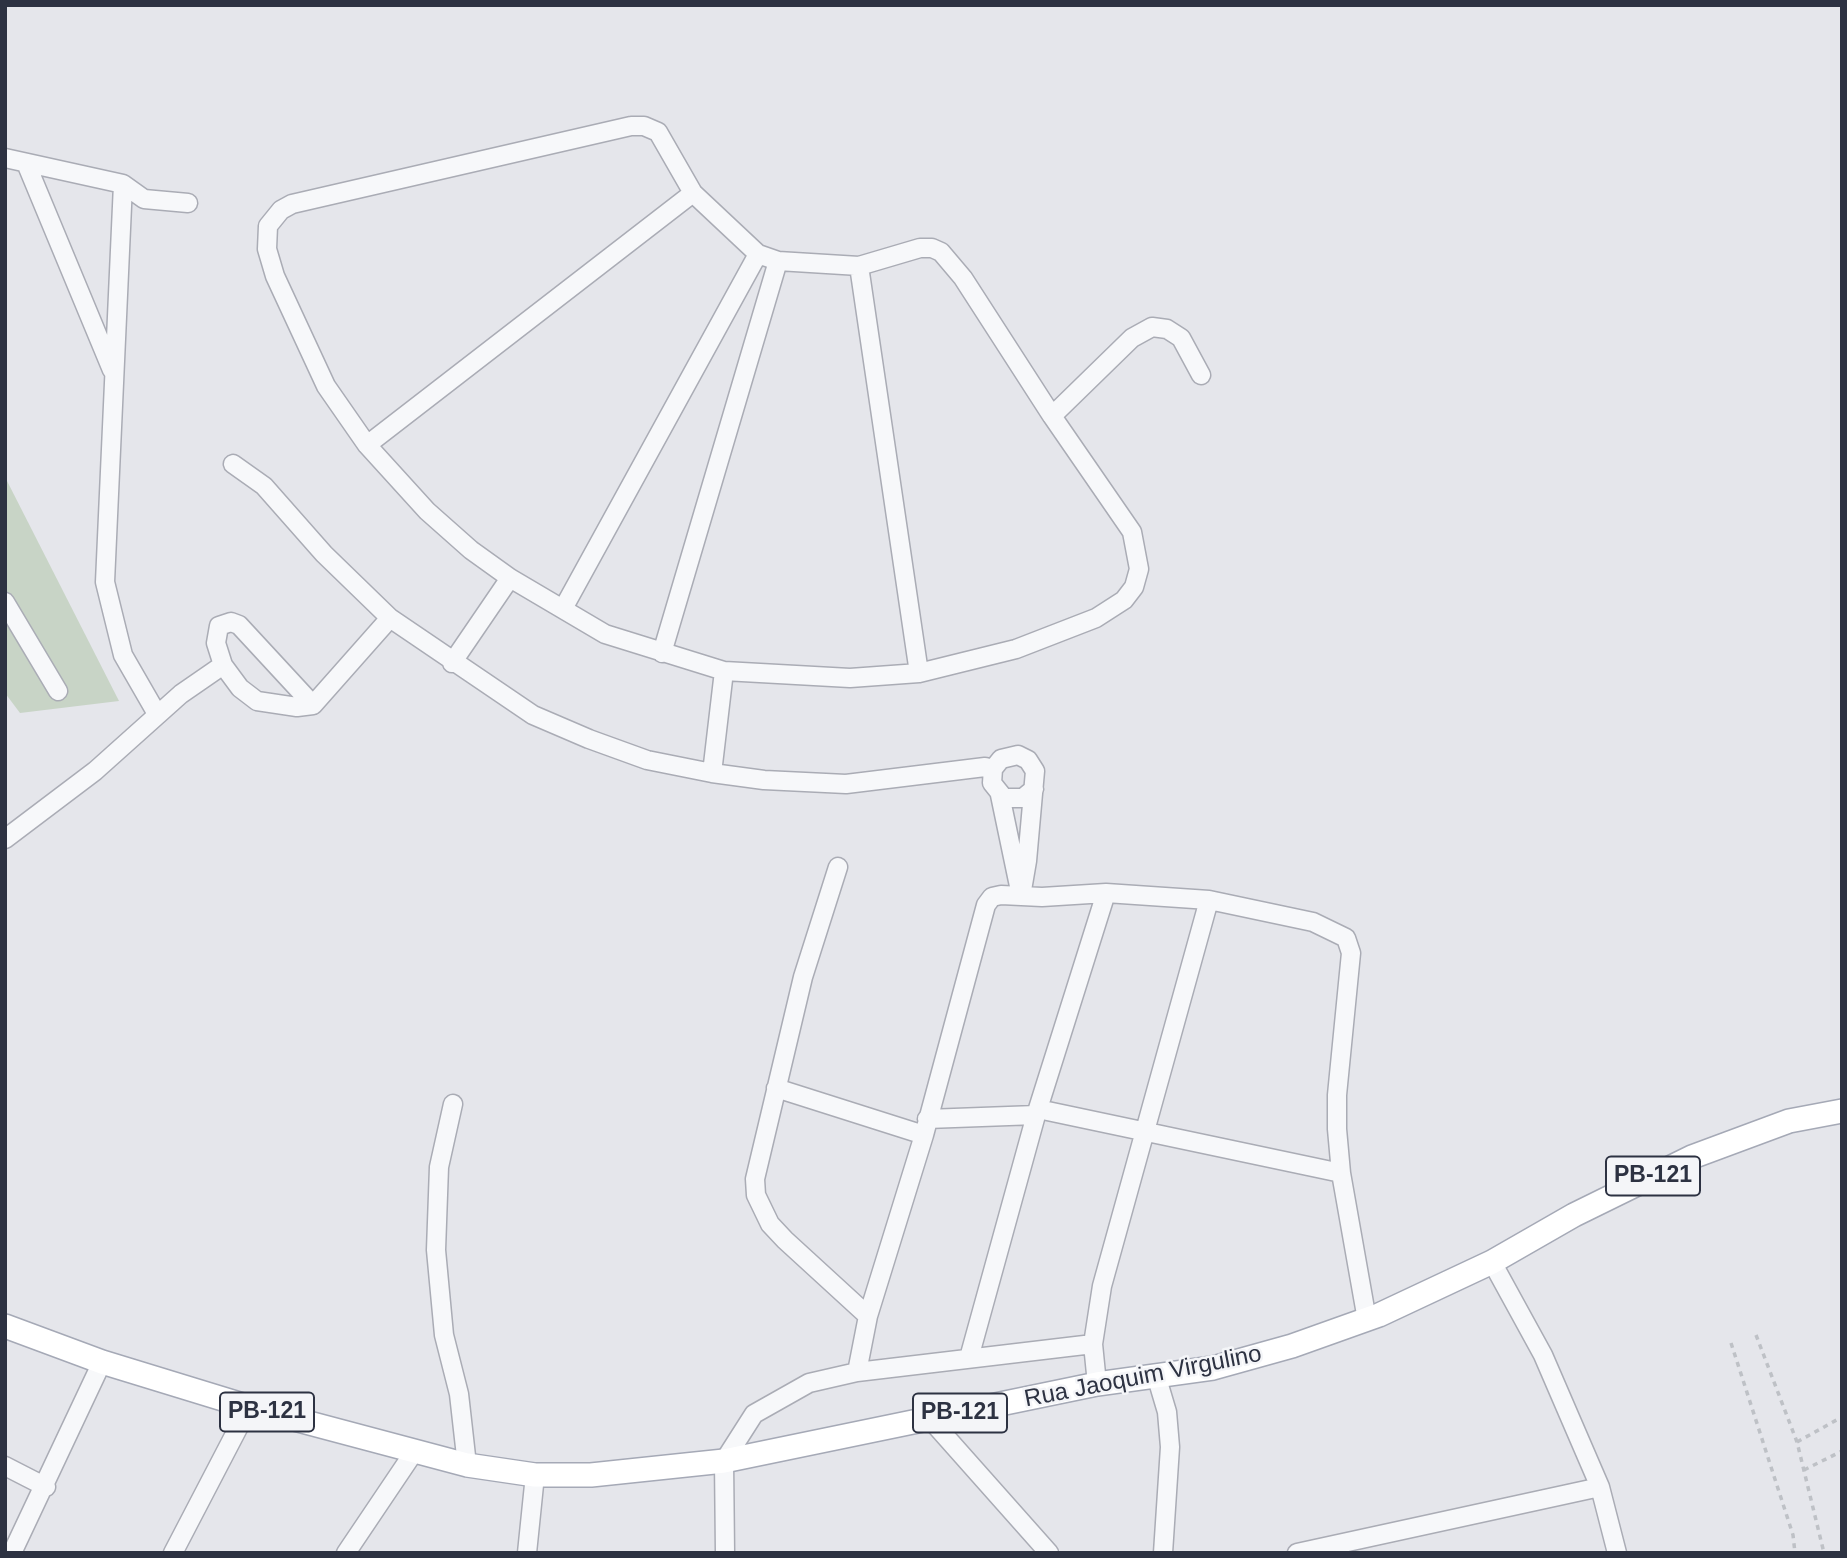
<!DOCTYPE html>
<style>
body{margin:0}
#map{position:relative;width:1847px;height:1558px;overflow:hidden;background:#e5e6eb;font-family:Helvetica,sans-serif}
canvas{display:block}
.frame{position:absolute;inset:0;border:7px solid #2d3242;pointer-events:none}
</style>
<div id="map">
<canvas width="1847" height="1558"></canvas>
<div class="frame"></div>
</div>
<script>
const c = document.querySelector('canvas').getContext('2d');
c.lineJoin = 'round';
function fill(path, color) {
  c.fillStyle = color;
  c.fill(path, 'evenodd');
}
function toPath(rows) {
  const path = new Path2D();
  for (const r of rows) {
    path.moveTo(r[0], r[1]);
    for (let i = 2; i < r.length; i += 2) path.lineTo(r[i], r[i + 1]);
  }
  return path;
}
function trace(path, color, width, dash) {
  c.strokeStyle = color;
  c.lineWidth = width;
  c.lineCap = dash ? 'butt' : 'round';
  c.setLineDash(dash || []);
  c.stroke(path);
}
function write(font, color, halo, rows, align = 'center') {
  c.font = font + ' Helvetica,sans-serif';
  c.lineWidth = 5;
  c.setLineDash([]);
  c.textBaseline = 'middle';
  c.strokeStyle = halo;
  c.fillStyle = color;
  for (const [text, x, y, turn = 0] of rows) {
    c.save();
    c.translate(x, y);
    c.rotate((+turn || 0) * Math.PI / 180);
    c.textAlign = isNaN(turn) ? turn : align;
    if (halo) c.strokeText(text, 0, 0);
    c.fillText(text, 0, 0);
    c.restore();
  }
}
const green = toPath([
 [5,477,119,701,20,713,5,693]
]);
const path = toPath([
 [1756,1335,1797,1442,1824,1553],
 [1731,1343,1793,1535,1795,1553],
 [1797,1442,1842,1417],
 [1804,1470,1842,1451]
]);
const minor = toPath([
 [631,126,644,126,658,132,693,193,758,254,778,261,859,266,920,248,932,248,941,252,963,278,1052,416,1132,532,1139,569,1134,587,1124,600,1096,618,1016,649,919,673,850,678,724,671,605,634,510,578,471,550,427,511,367,445,326,386,275,276,267,249,268,226,281,210,292,204,631,126],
 [5,158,123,184,105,582,123,655,157,714],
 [26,163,112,370],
 [123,184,144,199,188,203],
 [859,266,919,673],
 [1052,416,1132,338,1152,327,1167,329,1181,338,1201,375],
 [367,445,693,193],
 [233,464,264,486,324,554,390,618,533,715,589,739,647,760,712,773,764,780,846,784,985,767,993,769],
 [5,602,58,691],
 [564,607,758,254],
 [662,653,778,261],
 [452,663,510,578],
 [313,705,239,625,231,622,219,626,216,643,223,665,240,688,257,701,297,707,313,705,390,618],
 [712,773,724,671],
 [1000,795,1019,886],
 [5,839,95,771,181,694,223,665],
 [838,867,803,977,755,1179,756,1195,770,1224,785,1240,868,1316],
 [1021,896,1027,861,1035,771,1028,760,1018,755,1001,759,993,769,992,783,1004,798,1023,798,1034,789],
 [776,1088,924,1135],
 [453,1104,439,1167,436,1250,444,1335,459,1394,467,1465],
 [1038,1109,1341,1173],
 [927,1119,1036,1115],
 [1492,1262,1543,1355,1600,1487,1617,1553],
 [969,1358,1036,1115,1106,893,1209,900,1313,922,1346,938,1351,953,1337,1095,1337,1129,1341,1173,1367,1320],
 [857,1372,1093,1344],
 [1156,1375,1167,1412,1170,1447,1163,1553],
 [1097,1384,1093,1344,1102,1286,1209,900],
 [930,1419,1049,1553],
 [5,1466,46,1487],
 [12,1553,102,1362],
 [173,1553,249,1407],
 [346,1553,414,1452],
 [527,1553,535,1475],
 [725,1553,724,1461,754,1414,809,1383,857,1372,868,1316,924,1135,986,905,992,897,1001,895,1042,897,1106,893],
 [1297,1553,1600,1487]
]);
const major = toPath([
 [5,1326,102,1362,249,1407,467,1465,535,1475,591,1475,724,1461,1097,1384,1213,1368,1292,1346,1379,1315,1492,1262,1574,1215,1692,1157,1789,1121,1842,1111]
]);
const shields = [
 [1653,1176,94],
 [267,1412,94],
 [960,1413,94]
];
const shieldNames = [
 ["PB-121",1653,1176],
 ["PB-121",267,1412],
 ["PB-121",960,1413]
];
const streetNames = [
 ["Rua Jaoquim Virgulino",1143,1377,-11]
];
fill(green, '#c8d4c6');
trace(minor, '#aaacb5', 21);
trace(major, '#a5a9b6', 26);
trace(path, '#bec1c6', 3.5, [5, 5]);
trace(minor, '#f7f8fa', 18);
trace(major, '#fff', 23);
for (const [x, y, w] of shields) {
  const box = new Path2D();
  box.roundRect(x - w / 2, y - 19.5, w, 39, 5);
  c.fillStyle = '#f4f5f8';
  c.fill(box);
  trace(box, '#2d3242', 2);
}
write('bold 23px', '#2d3242', null, shieldNames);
write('24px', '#2d3242', '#f4f5f8', streetNames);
</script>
